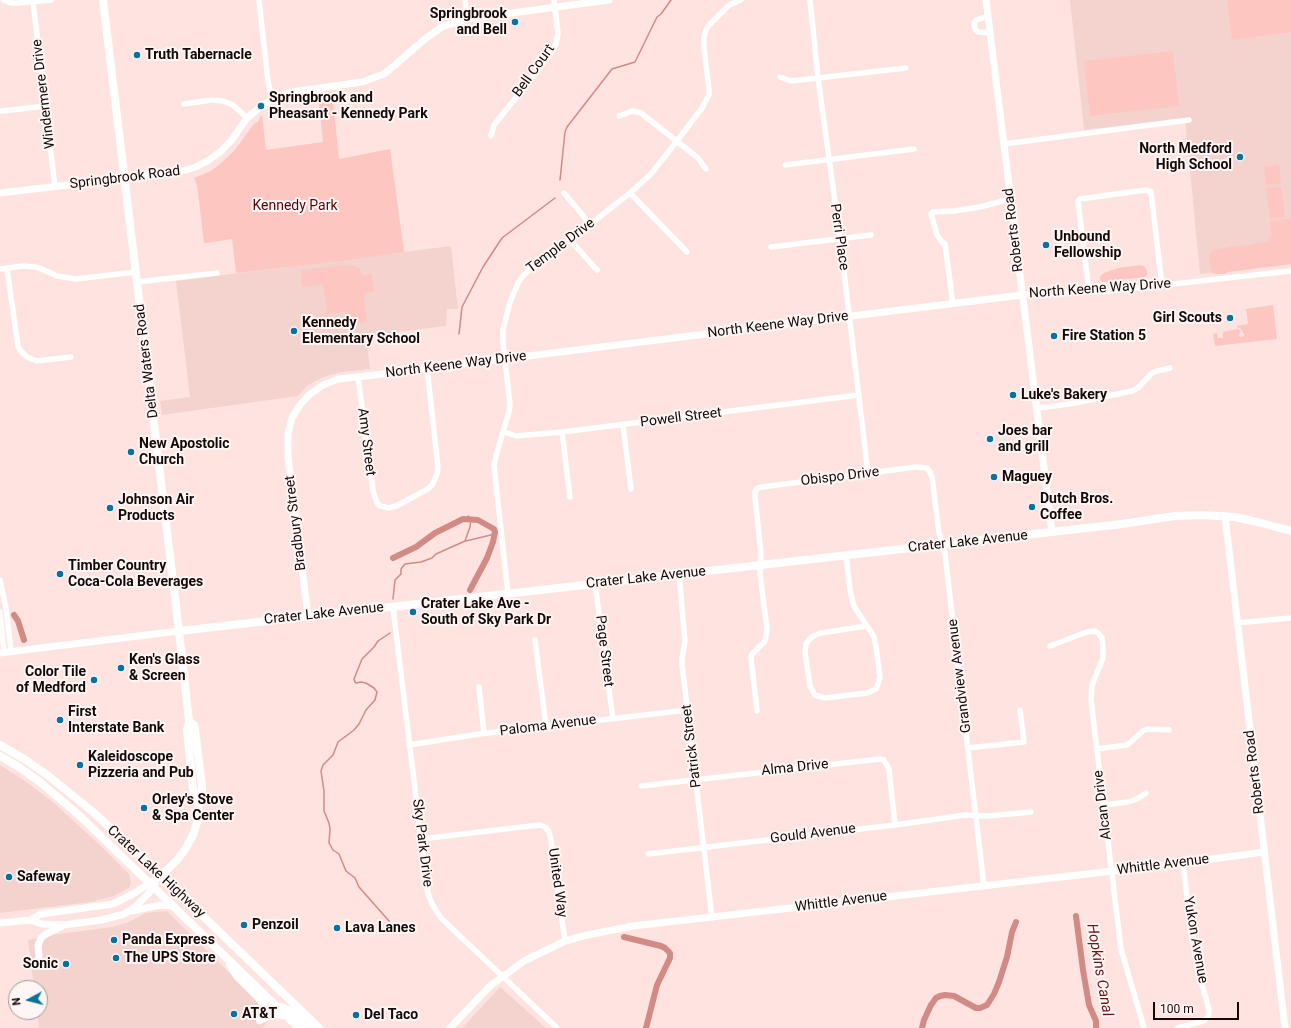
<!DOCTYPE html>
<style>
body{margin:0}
#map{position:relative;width:1291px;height:1028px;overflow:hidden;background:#ffe3e1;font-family:Roboto,sans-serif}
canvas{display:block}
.north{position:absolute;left:8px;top:980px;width:40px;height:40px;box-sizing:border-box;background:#fdf6f5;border:1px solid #a09796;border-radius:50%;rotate:263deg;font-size:11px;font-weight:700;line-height:16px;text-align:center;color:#140908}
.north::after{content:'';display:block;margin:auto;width:14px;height:18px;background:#07729e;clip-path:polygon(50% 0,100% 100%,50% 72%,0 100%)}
.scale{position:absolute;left:1153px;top:1002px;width:86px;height:18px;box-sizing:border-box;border:2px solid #140908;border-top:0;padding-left:5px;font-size:12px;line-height:14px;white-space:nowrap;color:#140908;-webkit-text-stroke:3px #fdf6f5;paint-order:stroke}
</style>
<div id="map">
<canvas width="1291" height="1028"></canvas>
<div class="north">N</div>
<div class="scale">100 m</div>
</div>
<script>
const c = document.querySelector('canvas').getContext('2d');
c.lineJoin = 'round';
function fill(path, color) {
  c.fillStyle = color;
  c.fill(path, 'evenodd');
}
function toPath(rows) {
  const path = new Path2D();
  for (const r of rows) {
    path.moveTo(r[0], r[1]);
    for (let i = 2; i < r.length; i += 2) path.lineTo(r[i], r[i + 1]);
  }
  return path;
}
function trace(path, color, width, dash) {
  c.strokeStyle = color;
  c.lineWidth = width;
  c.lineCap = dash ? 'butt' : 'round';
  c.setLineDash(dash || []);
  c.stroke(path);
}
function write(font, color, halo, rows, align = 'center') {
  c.font = font + ' Roboto,sans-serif';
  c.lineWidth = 4;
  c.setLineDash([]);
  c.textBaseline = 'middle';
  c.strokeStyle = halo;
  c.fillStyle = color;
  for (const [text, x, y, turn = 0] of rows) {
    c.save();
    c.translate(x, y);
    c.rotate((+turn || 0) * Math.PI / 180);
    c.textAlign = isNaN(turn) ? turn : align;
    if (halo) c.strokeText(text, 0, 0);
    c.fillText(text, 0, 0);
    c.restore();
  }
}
const built = toPath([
 [1070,0,1291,0,1291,264,1200,274,1185,118,1084,130],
 [451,246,458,309,447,309,446,326,366,336,370,369,343,372,326,376,308,385,298,396,162,415,160,401,190,397,176,281],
 [0,765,25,781,53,802,101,846,129,874,131,883,129,888,114,896,91,902,0,913],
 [167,911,273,1016,262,1028,39,1028,37,1012,40,1012,40,988,34,988,28,940,51,935,112,927,129,922,146,913],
 [500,987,546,1028,462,1028]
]);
const green = toPath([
 [1227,0,1291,0,1291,32,1232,40],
 [1173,51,1179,106,1090,116,1084,61],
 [332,92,339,159,390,149,404,252,348,260,236,273,232,239,204,243,197,185,194,178,211,171,220,164,234,151,254,124,259,121,260,117,262,115,266,150,323,142,318,93],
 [1279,165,1281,183,1266,185,1264,167],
 [1281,187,1285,217,1270,219,1266,188],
 [1291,219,1291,264,1228,272,1224,274,1217,274,1212,273,1210,266,1209,256,1213,250,1243,245,1244,246,1248,246,1249,245,1266,242,1271,236,1270,221],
 [345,265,349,266,354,265,356,268,360,268,362,275,372,274,374,292,364,293,367,322,347,324,345,312,327,314,323,284,302,287,301,270],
 [1140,265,1144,266,1147,271,1147,275,1145,277,1103,282,1100,280,1100,276,1104,273,1118,268],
 [1273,305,1277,339,1215,346,1213,334,1217,333,1218,338,1223,338,1223,332,1238,329,1241,331,1239,335,1240,337,1244,336,1244,334,1241,329,1237,327,1236,326,1248,324,1246,309]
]);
const stream = toPath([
 [560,180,565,132,567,127,612,69,635,62,657,17,661,14,671,0],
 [459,334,462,307,483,267,502,238,555,198],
 [466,541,495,534],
 [393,599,395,580,401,574,401,569,405,564,421,562,432,558,436,554,465,541,470,527,471,519,468,516],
 [389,921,359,887,355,878,346,871,339,854,333,850,329,843,330,829,329,823,324,811,324,791,321,771,323,765,333,755,338,742,354,730,359,724,366,710,375,700,377,692,374,688,366,683,361,682,356,683,355,682,354,679,362,659,374,647,378,641,390,633]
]);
const canal = toPath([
 [393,558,416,547,435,533,463,519,478,520,494,529,495,532,493,542,487,558,470,590],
 [14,615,18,621,24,640],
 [1076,916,1083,970,1089,1005,1096,1021,1096,1028],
 [624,937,661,946,665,948,670,953,670,958,657,985,646,1028],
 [922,1028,924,1020,931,1005,936,998,940,996,945,995,954,996,976,1008,980,1008,987,1005,994,994,999,982,1007,957,1012,932,1016,922]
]);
const minor = toPath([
 [3,0,11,3,18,3,51,0],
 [259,0,268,81,270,90,274,98],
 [465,0,467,19],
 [810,0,818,78,840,238,868,473],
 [33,2,55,187],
 [988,16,976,20,974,23,975,29,978,32,990,33],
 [780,77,791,81,906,68],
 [184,104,212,100,223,101,233,105,247,118],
 [2,111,46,106],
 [619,116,632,111,641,113,698,158,706,169],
 [491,136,494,125,549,56,556,44,558,33,554,0],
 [1004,144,1189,120],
 [785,165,914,149],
 [564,193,590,224],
 [630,193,687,252],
 [570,240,597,270],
 [771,247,871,235],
 [0,269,23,266,35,267,42,269,57,276,76,279,136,272],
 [7,269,18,346,20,350,27,357,37,361,71,357],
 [137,282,217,273],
 [1089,292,1078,201,1080,199,1146,190,1151,192,1162,285],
 [1022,295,1061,291,1094,292,1110,291,1291,271],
 [953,304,945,244,943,243,937,235,931,214,933,212,954,211,980,207,1010,199],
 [358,377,373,491,377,503,380,506,389,508,396,506,428,489,432,485,437,474,438,467,427,368],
 [1037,408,1070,404,1132,391,1138,388,1152,373,1157,371,1170,368],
 [623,425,631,489],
 [504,432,516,436,562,432,859,395],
 [562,432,570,497],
 [846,555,850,589,853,603,855,608,867,626],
 [679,574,685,641,682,659,682,664,712,918],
 [0,580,6,608,11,651],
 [595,584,613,719],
 [508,594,494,465,497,452,509,412,510,405,503,342,503,330,510,302,518,283,523,276,531,268,570,240,630,193,651,174,677,141,702,108,709,95,709,89,704,48,704,37,706,30,710,24,729,5,741,0],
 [393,607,421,839,428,894,432,904,441,918,557,1028],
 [0,612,4,652],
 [1237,623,1291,618],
 [867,626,874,637,876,646,880,678,876,689,867,693,825,698,815,695,810,686,805,652,806,644,809,640,813,636,821,633,867,626],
 [535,640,546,726],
 [1050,646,1087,632,1095,631,1098,633,1102,638,1103,651,1103,658,1092,685,1091,700,1121,949,1144,1028],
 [479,687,484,733],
 [757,711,751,658,752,654,765,641,766,636,767,629,760,574,761,554,755,497,755,491,758,488,762,487,916,467,927,468,930,472,932,477,939,533,945,554,984,886],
 [409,745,479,734,688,710],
 [968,748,1024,742,1020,710],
 [1097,749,1127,745,1143,731,1148,729,1169,730],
 [641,786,880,759,884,760,889,769,895,825],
 [1104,805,1128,802,1137,799,1146,793],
 [421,839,522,827,540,825,545,827,549,832,551,840,565,941],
 [648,854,895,825,965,815,988,816,1031,812],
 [1178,1028,1203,1021,1208,1017,1209,1013,1209,1009,1199,974,1192,939,1183,863]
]);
const tertiary = toPath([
 [986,0,1052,532],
 [0,193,179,172,196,167,209,160,220,152,231,141,247,118,261,106,274,98,292,92,362,82,384,74,395,65,426,38,442,27,467,19,609,0],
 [1225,516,1285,1028],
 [308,616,288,457,288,434,292,418,300,405,309,395,323,385,338,379,366,376,1022,295],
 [0,653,179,631],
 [132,911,160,905,173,906],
 [30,920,42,924,64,925,101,920,113,917,124,914,135,907,149,893,155,884],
 [0,923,30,920,41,914,113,904,133,894,161,876],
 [38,965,39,955,38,946,41,938,46,934,62,926],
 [450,1028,490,986,524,961,565,941,587,935,633,926,1183,863,1264,852]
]);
const secondary = toPath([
 [103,0,179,631,189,721,187,730,193,789,199,800],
 [179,631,1122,524,1175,516,1201,515,1235,517,1257,522,1291,531],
 [0,745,24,759,46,774,93,812,151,866,319,1028],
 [0,756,19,767,40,782,80,816,299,1028],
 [161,876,178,859,186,848,193,835,198,819,199,800,202,794,202,786,195,730,194,725,189,721],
 [230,965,237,976,260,999,263,1004,264,1009,262,1016,260,1020],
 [281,1007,292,1012,309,1028],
 [260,1020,271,1015,278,1014,287,1016]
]);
const markers = [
 [515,22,4,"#07729e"],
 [137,55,4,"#07729e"],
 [261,106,4,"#07729e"],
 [1240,157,4,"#07729e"],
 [1046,245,4,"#07729e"],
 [1230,318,4,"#07729e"],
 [294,331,4,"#07729e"],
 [1054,336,4,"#07729e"],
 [1013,395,4,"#07729e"],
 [990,439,4,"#07729e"],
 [131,452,4,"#07729e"],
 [994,477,4,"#07729e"],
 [1032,507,4,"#07729e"],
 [110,508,4,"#07729e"],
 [60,574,4,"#07729e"],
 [413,612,4,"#07729e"],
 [121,668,4,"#07729e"],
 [94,680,4,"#07729e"],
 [60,720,4,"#07729e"],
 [80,765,4,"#07729e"],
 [144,808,4,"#07729e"],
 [9,877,4,"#07729e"],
 [244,925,4,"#07729e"],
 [337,928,4,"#07729e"],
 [114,940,4,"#07729e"],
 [116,958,4,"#07729e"],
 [66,964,4,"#07729e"],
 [234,1014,4,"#07729e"],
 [356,1015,4,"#07729e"]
];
const poiNames = [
 ["Springbrook",507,14,"right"],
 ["and Bell",507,30,"right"],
 ["Truth Tabernacle",145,55],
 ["Springbrook and",269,98],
 ["Pheasant - Kennedy Park",269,114],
 ["North Medford",1232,149,"right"],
 ["High School",1232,165,"right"],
 ["Unbound",1054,237],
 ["Fellowship",1054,253],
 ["Girl Scouts",1222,318,"right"],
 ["Kennedy",302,323],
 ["Elementary School",302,339],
 ["Fire Station 5",1062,336],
 ["Luke's Bakery",1021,395],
 ["Joes bar",998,431],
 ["and grill",998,447],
 ["New Apostolic",139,444],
 ["Church",139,460],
 ["Maguey",1002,477],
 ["Dutch Bros.",1040,499],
 ["Coffee",1040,515],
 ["Johnson Air",118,500],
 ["Products",118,516],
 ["Timber Country",68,566],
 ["Coca-Cola Beverages",68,582],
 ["Crater Lake Ave -",421,604],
 ["South of Sky Park Dr",421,620],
 ["Ken's Glass",129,660],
 ["& Screen",129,676],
 ["Color Tile",86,672,"right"],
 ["of Medford",86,688,"right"],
 ["First",68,712],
 ["Interstate Bank",68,728],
 ["Kaleidoscope",88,757],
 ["Pizzeria and Pub",88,773],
 ["Orley's Stove",152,800],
 ["& Spa Center",152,816],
 ["Safeway",17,877],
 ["Penzoil",252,925],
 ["Lava Lanes",345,928],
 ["Panda Express",122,940],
 ["The UPS Store",124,958],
 ["Sonic",58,964,"right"],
 ["AT&T",242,1014],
 ["Del Taco",364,1015]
];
const streetNames = [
 ["Bell Court",534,71,-54],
 ["Windermere Drive",44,94,-97],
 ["Springbrook Road",125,178,-7],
 ["Roberts Road",1014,230,-97],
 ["Perri Place",839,237,82],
 ["Temple Drive",561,246,-37],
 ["North Keene Way Drive",1100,289,-4],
 ["North Keene Way Drive",778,325,-7],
 ["Delta Waters Road",147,361,-97],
 ["North Keene Way Drive",456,365,-7],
 ["Powell Street",681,418,-7],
 ["Amy Street",366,442,83],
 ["Obispo Drive",840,477,-7],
 ["Bradbury Street",296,523,-97],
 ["Crater Lake Avenue",968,542,-6],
 ["Crater Lake Avenue",646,578,-6],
 ["Crater Lake Avenue",324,614,-6],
 ["Page Street",604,651,83],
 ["Grandview Avenue",960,676,-97],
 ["Paloma Avenue",548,726,-7],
 ["Patrick Street",692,746,-97],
 ["Alma Drive",795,768,-6],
 ["Roberts Road",1255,772,-97],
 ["Alcan Drive",1103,805,-97],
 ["Gould Avenue",813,834,-7],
 ["Sky Park Drive",422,843,83],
 ["Whittle Avenue",1163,865,-7],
 ["Crater Lake Highway",156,872,43],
 ["United Way",557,883,82],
 ["Whittle Avenue",841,902,-7],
 ["Yukon Avenue",1195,940,80]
];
const parkNames = [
 ["Kennedy Park",295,206]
];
const waterNames = [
 ["Hopkins Canal",1099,970,80]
];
fill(built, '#f4d3cf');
fill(green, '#fdc6c1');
trace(stream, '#d28a84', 1.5);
trace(canal, '#d28a84', 6);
trace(minor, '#fff', 5.5);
trace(tertiary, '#fff', 7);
trace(secondary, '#fff', 8);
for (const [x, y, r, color] of markers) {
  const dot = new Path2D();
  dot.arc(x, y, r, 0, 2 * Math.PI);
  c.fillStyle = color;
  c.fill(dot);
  trace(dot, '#fdf6f5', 1.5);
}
write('bold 14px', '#140908', '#fdf6f5', poiNames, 'left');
write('14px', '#140908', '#fdf6f5', streetNames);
write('14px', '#5a0009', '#fdf6f5', parkNames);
write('italic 15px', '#6b1518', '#fdf6f5', waterNames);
</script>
